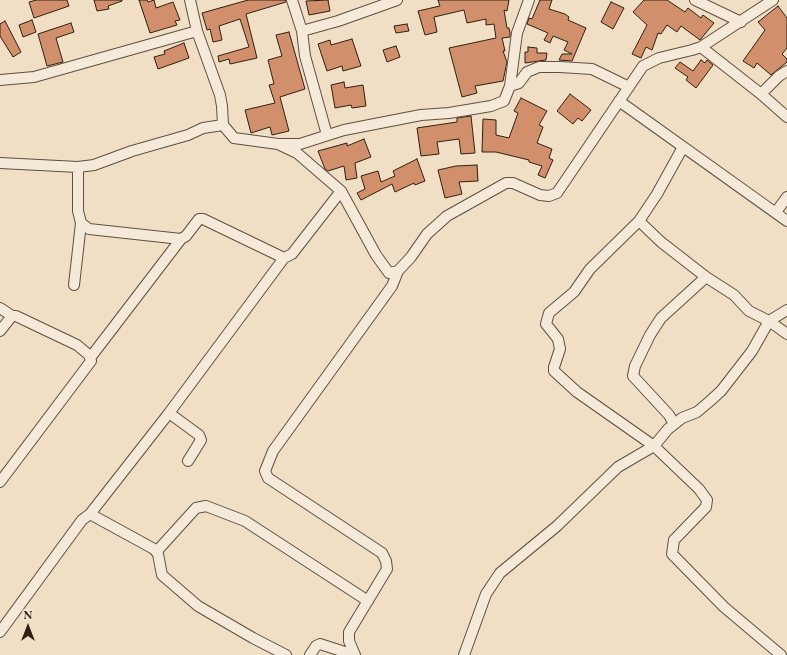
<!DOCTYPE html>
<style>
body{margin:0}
#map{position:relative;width:787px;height:655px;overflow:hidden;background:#f0dfc4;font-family:"EB Garamond",serif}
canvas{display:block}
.north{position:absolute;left:8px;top:607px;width:40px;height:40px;-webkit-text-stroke:3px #f5ead9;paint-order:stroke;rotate:0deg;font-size:11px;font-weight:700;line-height:16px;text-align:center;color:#2f1f13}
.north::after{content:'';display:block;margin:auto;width:14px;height:18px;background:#2f1f13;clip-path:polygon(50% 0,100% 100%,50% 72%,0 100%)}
</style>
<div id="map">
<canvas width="787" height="655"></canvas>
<div class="north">N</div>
</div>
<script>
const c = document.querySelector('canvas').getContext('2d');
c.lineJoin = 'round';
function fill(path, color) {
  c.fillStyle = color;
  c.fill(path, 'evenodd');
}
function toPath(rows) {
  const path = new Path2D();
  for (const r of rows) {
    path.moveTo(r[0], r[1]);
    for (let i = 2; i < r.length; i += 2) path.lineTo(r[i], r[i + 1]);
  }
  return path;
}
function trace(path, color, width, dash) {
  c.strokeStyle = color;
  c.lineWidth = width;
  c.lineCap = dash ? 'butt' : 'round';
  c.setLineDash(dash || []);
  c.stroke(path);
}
const building = toPath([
 [36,0,67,0,69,6,34,18,29,2,36,0],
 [94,0,122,0,122,1,108,6,109,9,97,11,94,0],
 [139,0,147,0,148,2,154,0,156,8,173,2,180,20,175,21,177,25,150,33,139,0],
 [248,0,286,0,286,2,246,14,257,58,230,64,229,59,219,62,218,56,249,47,240,19,219,26,222,40,213,42,210,29,207,30,202,13,248,0],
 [328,0,330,11,309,15,306,1,328,0],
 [438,0,509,0,507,11,504,10,507,28,509,28,510,33,510,37,502,38,505,51,503,51,507,62,503,81,475,86,477,93,462,97,449,48,496,38,494,24,486,25,486,19,467,23,464,10,434,17,437,32,425,35,418,11,440,6,438,0],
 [540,0,552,0,549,9,565,14,569,17,568,20,586,28,572,61,559,60,562,54,572,54,564,50,568,42,553,36,550,43,544,40,548,33,527,24,529,18,532,19,540,0],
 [644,0,667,0,685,12,688,8,701,18,703,15,714,23,700,40,681,26,677,32,667,25,661,34,658,33,652,50,646,47,641,58,632,54,647,25,633,12,644,0],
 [611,2,624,8,613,29,601,22,611,2],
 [778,6,787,18,787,48,782,54,787,59,787,62,771,75,757,63,754,68,743,61,765,30,758,22,778,6],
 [32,20,36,32,23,37,19,25,32,20],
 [5,21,21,52,13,57,0,36,0,24,5,21],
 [71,23,74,32,56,38,63,62,47,66,38,34,71,23],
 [407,24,409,31,396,33,394,26,407,24],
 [289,32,305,89,280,97,289,131,272,135,270,127,251,133,245,110,275,103,269,85,274,84,268,60,282,56,276,35,289,32],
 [352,39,361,66,343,71,342,66,327,71,318,44,330,40,331,45,352,39],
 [184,43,189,58,158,69,154,57,165,54,164,51,184,43],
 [396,46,400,57,387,62,383,50,396,46],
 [528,47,537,48,537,53,547,53,546,60,525,63,525,52,528,52,528,47],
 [701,60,705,63,707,60,713,65,696,88,686,80,688,77,675,68,680,62,693,71,701,60],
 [344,82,345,88,363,85,366,106,352,108,351,105,335,108,331,85,344,82],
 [570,94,591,110,582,121,578,118,573,124,557,111,570,94],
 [521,98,547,111,539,125,543,127,537,143,552,149,549,158,553,160,545,178,538,175,542,166,529,162,529,160,496,152,482,152,483,119,496,120,496,135,509,138,518,113,514,111,521,98],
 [471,116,475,153,461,154,459,139,437,142,439,154,421,156,417,128,457,122,457,118,471,116],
 [364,139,371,157,355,163,357,178,346,180,344,166,328,171,325,169,318,151,347,143,347,146,364,139],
 [417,159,425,181,415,185,414,183,395,192,392,184,361,200,357,193,365,189,361,176,378,171,381,182,395,176,393,171,417,159],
 [477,165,478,181,459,182,462,194,445,198,438,170,456,166,477,165]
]);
const minor = toPath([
 [190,0,197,31,220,95,222,106,223,125],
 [292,0,302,31,305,56,327,135],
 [695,0,741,22],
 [302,31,338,21,397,0],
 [701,47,761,94,787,117],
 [0,80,34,77,197,31],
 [510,86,519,83,527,72,539,67,560,67,592,69,629,87],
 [761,94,779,76,787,71],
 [619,101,787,221],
 [278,144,297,153,341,191,376,255,389,273,398,271,411,257,427,234,447,216,506,183,513,183,540,195,549,196,557,193,643,66,659,58,692,50,701,47,773,0],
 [683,147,657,194,639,221,590,269,574,292,549,313,546,324,558,339,560,349,554,367,554,371,577,392,654,446,699,489,707,500,706,507,674,540,672,554,724,607,781,655],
 [0,163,78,167,94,165,132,151,188,135,203,128,223,125,234,138,278,144,300,144,344,130,421,115,449,113,491,106,504,101,510,86,517,33,529,0],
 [78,167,78,211,81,223,89,229,181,239,186,236,199,219,203,219,284,258,292,254,341,191],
 [776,212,787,197],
 [639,221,661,242,706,277,734,295,749,311,769,321,787,334],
 [74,285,81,223],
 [0,308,12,316],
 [0,331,12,316,16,316,77,345,89,355,91,361,0,482],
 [90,358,181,239],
 [169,413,199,435,201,440,188,461],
 [674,424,669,415,633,376,635,366,650,335,661,318,706,277],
 [90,514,169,413,284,258],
 [157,551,196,508,206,506,245,521,368,601],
 [0,632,82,520,90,514,154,549,158,554,162,575,198,606,253,638,286,655],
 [310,655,316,646,320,644,354,655],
 [355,655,349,641,349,632,387,569,386,561,382,553,268,478,265,471,273,451,392,286,398,271],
 [464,655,486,594,500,573,557,526,618,467,654,446,668,429,682,418,697,412,710,401,721,391,752,351,769,321,787,310]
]);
fill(building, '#d1906b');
trace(building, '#2f1f13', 1);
trace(minor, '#5f4f3f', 12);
trace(minor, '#f5ead9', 10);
</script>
